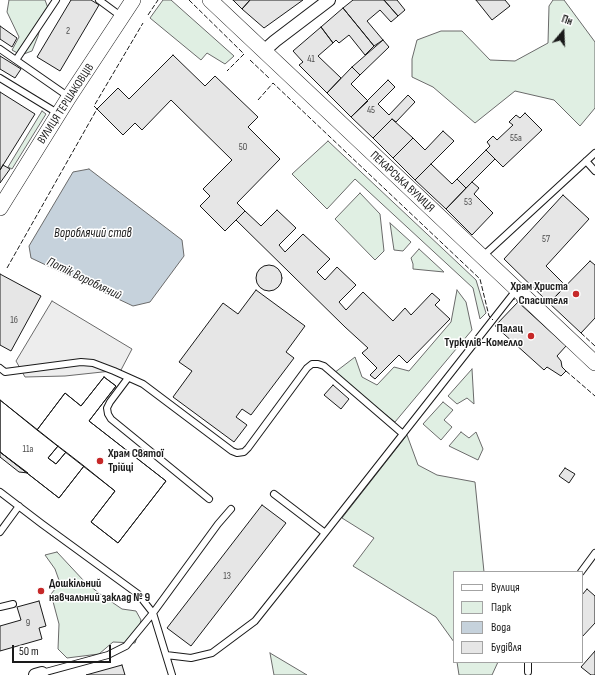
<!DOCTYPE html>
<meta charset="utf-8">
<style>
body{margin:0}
#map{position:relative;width:595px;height:675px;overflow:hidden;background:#fff;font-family:"Sofia Sans Condensed",sans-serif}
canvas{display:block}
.legend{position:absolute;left:453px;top:571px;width:130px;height:92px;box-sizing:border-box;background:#fff;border:1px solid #a3a3a3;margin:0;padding:5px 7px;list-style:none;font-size:12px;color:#1a1a1a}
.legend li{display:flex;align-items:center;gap:8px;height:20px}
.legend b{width:20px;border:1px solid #a3a3a3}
.north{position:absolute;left:543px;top:12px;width:40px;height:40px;-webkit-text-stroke:3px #fff;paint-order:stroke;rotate:19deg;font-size:11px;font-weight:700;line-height:16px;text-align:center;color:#1a1a1a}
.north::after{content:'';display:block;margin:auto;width:14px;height:18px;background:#1a1a1a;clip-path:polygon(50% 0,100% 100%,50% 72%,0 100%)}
.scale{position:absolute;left:12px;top:645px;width:99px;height:18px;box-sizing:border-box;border:2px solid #1a1a1a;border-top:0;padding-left:5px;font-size:12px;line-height:14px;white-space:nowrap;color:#1a1a1a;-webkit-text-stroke:3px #fff;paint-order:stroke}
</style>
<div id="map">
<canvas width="595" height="675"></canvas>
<ul class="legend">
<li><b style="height:5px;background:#fff"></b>Вулиця</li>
<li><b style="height:11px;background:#e0efe3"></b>Парк</li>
<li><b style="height:11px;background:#c6d2dc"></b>Вода</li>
<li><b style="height:11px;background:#e6e6e6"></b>Будівля</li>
</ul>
<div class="north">Пн</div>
<div class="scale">50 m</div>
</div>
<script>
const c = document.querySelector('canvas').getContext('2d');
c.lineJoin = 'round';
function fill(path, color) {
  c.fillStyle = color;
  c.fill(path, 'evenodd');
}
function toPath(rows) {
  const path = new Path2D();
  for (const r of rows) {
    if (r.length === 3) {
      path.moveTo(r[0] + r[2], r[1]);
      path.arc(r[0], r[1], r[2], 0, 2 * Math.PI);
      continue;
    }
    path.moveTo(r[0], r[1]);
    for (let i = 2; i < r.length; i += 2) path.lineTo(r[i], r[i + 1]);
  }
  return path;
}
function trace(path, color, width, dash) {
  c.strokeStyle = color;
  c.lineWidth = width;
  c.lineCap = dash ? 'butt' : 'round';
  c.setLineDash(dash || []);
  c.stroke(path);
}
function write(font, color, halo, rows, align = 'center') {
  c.font = font + ' "Sofia Sans Condensed",sans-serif';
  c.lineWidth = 3;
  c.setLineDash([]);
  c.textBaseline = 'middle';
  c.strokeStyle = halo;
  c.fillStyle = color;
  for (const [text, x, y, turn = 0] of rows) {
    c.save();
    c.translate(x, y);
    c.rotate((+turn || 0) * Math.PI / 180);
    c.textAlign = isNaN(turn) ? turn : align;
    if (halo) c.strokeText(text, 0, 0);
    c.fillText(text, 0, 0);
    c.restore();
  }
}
const green = toPath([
 [9,0,45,0,48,8,42,21,38,36,32,51,21,55,12,50,19,37,7,12,9,0],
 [163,0,171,0,234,56,225,64,207,53,201,60,150,18,163,0],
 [553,0,564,0,595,42,595,108,580,126,554,100,515,91,475,123,433,87,412,77,412,59,417,40,441,31,462,31,490,60,515,61,548,43,549,6,553,0],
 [42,111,46,114,12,169,8,167,42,111],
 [328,141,476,280,486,313,480,319,473,288,355,179,327,209,292,174,328,141],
 [360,193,380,214,384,251,375,260,335,219,360,193],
 [390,223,411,242,403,251,394,250,390,223],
 [419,249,444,272,413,269,413,264,411,258,419,249],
 [457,290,466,302,472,330,395,422,334,373,355,357,362,377,377,385,394,367,409,371,451,322,457,290],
 [472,369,474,404,467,398,457,404,448,396,472,369],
 [443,402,453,410,444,420,452,427,441,440,423,424,443,402],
 [461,432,469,438,476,432,483,449,478,460,449,446,461,432],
 [407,435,418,465,437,475,475,482,484,572,454,572,454,642,436,617,353,566,374,538,342,518,407,435],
 [57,552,84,581,100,594,122,609,136,611,141,620,138,634,135,643,113,642,99,654,67,658,58,649,59,624,51,594,60,583,55,569,45,555,57,552],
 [270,653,307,675,274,675,270,653],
 [457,662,498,662,492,675,459,675,457,662]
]);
const parking = toPath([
 [52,301,132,349,121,370,65,376,25,377,16,361,52,301]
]);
const water = toPath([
 [89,169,182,240,184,256,150,302,133,306,31,258,29,246,73,172,89,169]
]);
const building = toPath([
 [71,0,91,0,99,5,60,71,37,57,71,0],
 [233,0,250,0,242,9,233,0],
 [250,0,303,0,264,28,242,9,250,0],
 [353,0,384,0,398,16,391,22,380,10,367,21,383,40,374,46,343,8,353,0],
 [384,0,397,0,405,10,398,16,384,0],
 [476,0,505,0,510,6,492,20,476,0],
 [343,8,374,46,365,55,349,35,339,43,336,40,333,43,321,27,343,8],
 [0,26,17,38,12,47,0,39,0,26],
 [321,27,333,43,318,56,341,78,327,93,299,65,303,62,293,51,321,27],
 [383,40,389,47,360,75,352,67,383,40],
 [173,55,205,86,215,76,258,117,248,127,280,159,237,203,245,211,225,231,200,206,210,196,203,189,232,160,171,100,142,130,135,123,123,135,97,109,118,88,129,99,173,55],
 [0,56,21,69,15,78,0,69,0,56],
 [352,67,360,75,351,84,368,101,351,117,327,93,352,67],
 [388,80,395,87,378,104,389,115,408,95,415,102,396,122,392,119,373,138,351,117,388,80],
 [0,92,35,114,0,170,0,92],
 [525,113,542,130,503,167,486,150,490,146,487,142,493,136,497,140,513,125,509,122,516,115,520,118,525,113],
 [392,119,413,138,393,158,373,138,392,119],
 [443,131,454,141,415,180,393,158,413,138,425,150,443,131],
 [486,150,495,159,466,188,457,179,486,150],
 [431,164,452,184,457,179,466,188,446,209,415,180,431,164],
 [3,165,10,169,0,183,0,170,3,165],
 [472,182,479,188,474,194,493,213,472,235,446,209,472,182],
 [563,195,589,219,546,266,566,286,549,303,504,259,563,195],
 [277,210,296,228,279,245,285,252,303,234,330,259,317,272,325,280,337,267,356,285,339,302,346,310,363,292,393,321,405,308,411,315,432,293,440,300,435,305,450,319,407,363,399,355,375,379,370,375,377,368,362,353,368,348,345,327,236,220,245,211,261,226,277,210],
 [590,261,595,265,595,318,581,333,549,303,590,261],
 [269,278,13],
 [0,274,41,296,11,351,0,345,0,274],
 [256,290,305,326,286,352,294,358,251,415,242,409,236,417,247,425,234,442,173,397,192,371,179,362,223,303,238,314,256,290],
 [518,302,566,346,557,356,561,361,562,367,566,371,561,376,547,367,544,370,495,326,518,302],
 [104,377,116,386,89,421,166,481,118,543,91,522,115,491,37,430,65,393,81,406,104,377],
 [104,377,116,386,89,421,166,481,118,543,91,522,115,491,84,466,59,498,0,452,0,400,37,430,65,393,81,406,104,377],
 [58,446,66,452,56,464,48,458,58,446],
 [333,385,349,399,341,409,324,395,333,385],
 [0,400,58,446,48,458,56,464,66,452,84,466,59,498,0,452,0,400],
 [0,452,28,473,19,472,0,457,0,452],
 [565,468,575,474,569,483,559,476,565,468],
 [262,505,286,523,191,646,167,628,262,505],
 [587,589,595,596,595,623,582,637,582,595,587,589],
 [39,601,46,626,39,628,42,639,0,651,0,626,21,620,17,607,39,601],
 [595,651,595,675,591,675,581,667,595,651],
 [122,665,125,675,86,675,122,665]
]);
const service = toPath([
 [99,0,122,17],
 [0,49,69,97],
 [16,60,56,0],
 [0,78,59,114],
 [586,161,595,171],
 [483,256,595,153],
 [0,368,5,372,81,362,93,363,114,371,143,384,232,451,237,453,244,452,248,448,307,368,312,364,318,364,324,366,403,434],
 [128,378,110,402,107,408,108,414,111,419,209,499],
 [0,492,42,524,138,594,153,613,172,675],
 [274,494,325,533,517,289],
 [0,532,19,506],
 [581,572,595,553],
 [0,607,13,604],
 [166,655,191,658,212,653,255,621,325,533],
 [528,672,528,662],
 [42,673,108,655,126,646,153,613,218,524,231,509]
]);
const minor = toPath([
 [265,50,275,41,329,0],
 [35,675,42,673]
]);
const tertiary = toPath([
 [210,0,595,363],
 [0,208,69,97,133,0]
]);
const fence = toPath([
 [189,0,244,54,227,71],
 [148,15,158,0],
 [250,60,269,78],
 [258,100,273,83,480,279,489,316,493,320],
 [7,268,97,109,94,106,143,23],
 [511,302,514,299,518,302],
 [581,333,595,346],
 [566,371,595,396]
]);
const markers = [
 [576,294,4,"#c62828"],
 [531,336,4,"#c62828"],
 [100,461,4,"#c62828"],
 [41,591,4,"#c62828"]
];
const numberNames = [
 ["2",68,31],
 ["41",311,59],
 ["45",371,110],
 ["55а",516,138],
 ["50",243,147],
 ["53",468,202],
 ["57",546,239],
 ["1б",14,320],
 ["11а",28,449],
 ["13",227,576],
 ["9",28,623]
];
const streetNames = [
 ["ВУЛИЦЯ ТЕРШАКОВЦІВ",66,104,-57],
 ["ПЕКАРСЬКА ВУЛИЦЯ",402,182,43]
];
const poiNames = [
 ["Храм Христа",568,287],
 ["Спасителя",568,301],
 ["Палац",523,329],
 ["Туркулів-Комелло",523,343],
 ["Храм Святої",108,454,"left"],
 ["Трійці",108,468,"left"],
 ["Дошкільний",49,584,"left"],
 ["навчальний заклад № 9",49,598,"left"]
];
const waterNames = [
 ["Вороблячий став",93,234],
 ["Потік Вороблячий",84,279,26]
];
fill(green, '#e0efe3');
trace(green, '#6a6a6a', 1);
fill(parking, '#ededed');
trace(parking, '#6a6a6a', 1);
fill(water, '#c6d2dc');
trace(water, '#6a6a6a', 1);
fill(building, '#e6e6e6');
trace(building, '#1a1a1a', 1);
trace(service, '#1a1a1a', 8);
trace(minor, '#1a1a1a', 14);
trace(tertiary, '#1a1a1a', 16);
trace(service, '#fff', 6);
trace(minor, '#fff', 12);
trace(tertiary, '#fff', 15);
trace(fence, '#1a1a1a', 1, [5, 2]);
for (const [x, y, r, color] of markers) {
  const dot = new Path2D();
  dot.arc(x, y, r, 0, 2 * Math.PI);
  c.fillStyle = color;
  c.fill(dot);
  trace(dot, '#fff', 1.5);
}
write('10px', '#4d4d4d', null, numberNames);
write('12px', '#1a1a1a', '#fff', streetNames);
write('bold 12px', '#1a1a1a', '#fff', poiNames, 'right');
write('italic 13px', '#1a1a1a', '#fff', waterNames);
</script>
